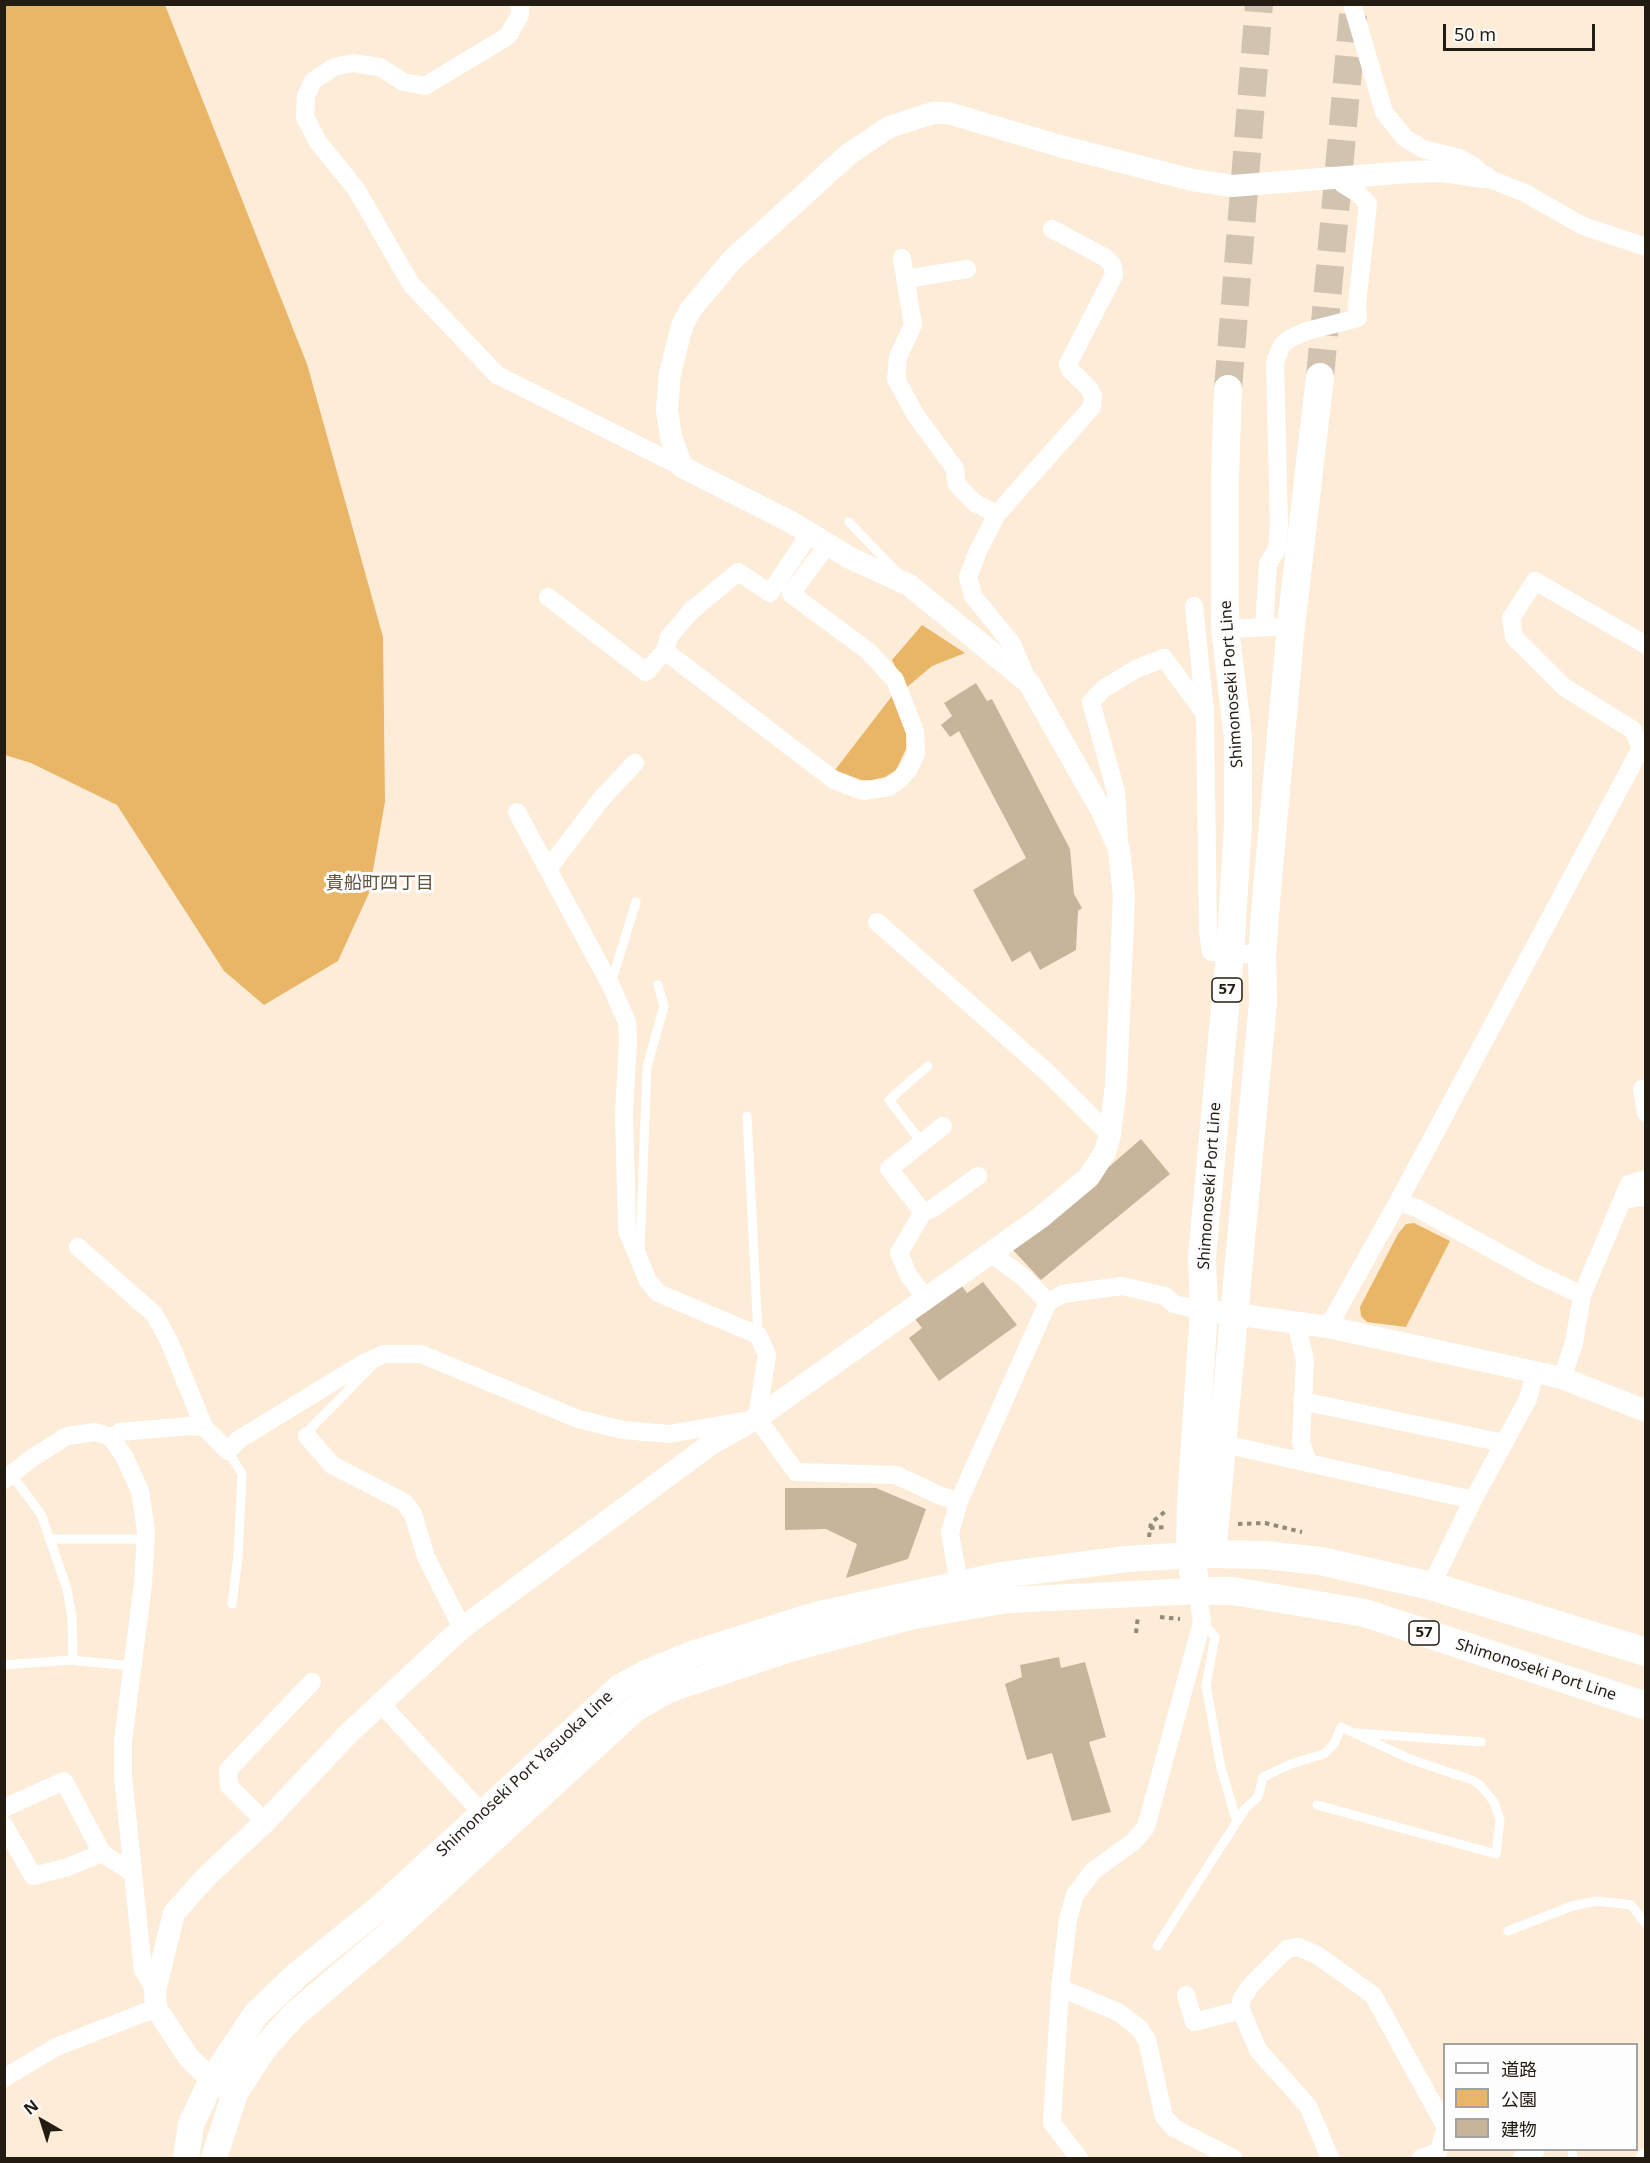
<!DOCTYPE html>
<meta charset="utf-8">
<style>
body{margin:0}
#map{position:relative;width:1650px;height:2163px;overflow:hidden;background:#fdedd8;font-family:"Noto Sans","Noto Sans JP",sans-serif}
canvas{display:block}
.frame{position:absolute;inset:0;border:6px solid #221c12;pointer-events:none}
.legend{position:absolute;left:1443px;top:2043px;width:195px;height:108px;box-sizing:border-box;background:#fdfdfd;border:2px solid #a5a39f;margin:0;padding:8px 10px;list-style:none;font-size:18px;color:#221c12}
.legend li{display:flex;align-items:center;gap:12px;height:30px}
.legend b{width:30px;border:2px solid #a5a39f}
.north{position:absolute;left:12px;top:2091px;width:60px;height:60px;-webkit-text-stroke:4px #fdfdfd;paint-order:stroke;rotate:321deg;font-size:16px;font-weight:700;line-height:24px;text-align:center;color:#221c12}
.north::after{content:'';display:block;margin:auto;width:21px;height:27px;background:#221c12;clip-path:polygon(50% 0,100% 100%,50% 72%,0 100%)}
.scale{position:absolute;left:1443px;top:24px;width:152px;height:27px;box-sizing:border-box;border:3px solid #221c12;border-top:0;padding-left:8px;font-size:18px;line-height:21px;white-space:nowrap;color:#221c12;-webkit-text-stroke:4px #fdfdfd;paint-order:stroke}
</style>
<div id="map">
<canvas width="1650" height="2163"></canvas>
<div class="frame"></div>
<ul class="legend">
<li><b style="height:8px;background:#fff"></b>道路</li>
<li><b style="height:16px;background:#e9b667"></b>公園</li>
<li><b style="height:16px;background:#c7b59b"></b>建物</li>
</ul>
<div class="north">N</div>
<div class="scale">50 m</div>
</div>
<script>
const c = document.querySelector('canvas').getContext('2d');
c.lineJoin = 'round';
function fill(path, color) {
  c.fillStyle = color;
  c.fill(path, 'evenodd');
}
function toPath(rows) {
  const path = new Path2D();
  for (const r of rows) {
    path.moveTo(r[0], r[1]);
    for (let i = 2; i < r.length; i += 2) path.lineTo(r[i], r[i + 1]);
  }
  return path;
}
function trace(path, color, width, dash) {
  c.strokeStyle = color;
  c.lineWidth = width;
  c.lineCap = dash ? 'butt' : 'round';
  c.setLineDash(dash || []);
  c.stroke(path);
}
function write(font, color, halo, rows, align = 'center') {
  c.font = font + ' "Noto Sans","Noto Sans JP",sans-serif';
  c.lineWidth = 6;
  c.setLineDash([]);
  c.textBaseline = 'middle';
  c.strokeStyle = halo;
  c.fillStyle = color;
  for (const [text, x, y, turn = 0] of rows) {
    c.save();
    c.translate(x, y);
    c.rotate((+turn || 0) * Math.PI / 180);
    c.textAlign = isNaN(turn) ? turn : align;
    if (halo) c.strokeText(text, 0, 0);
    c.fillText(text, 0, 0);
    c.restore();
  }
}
const green = toPath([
 [4,5,165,5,307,364,383,637,385,802,369,893,338,961,264,1005,224,971,117,805,31,763,5,755],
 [922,625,965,653,932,666,906,688,892,660],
 [892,696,907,733,906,749,896,770,885,777,872,780,861,780,835,770],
 [1414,1223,1450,1241,1406,1327,1367,1322,1361,1316,1360,1307,1398,1234,1406,1224]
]);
const building = toPath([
 [976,683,987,701,992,699,1070,849,1074,894,1082,908,1078,911,1076,950,1040,970,1030,951,1012,962,973,890,1026,858,959,731,950,737,941,725,952,716,944,703],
 [1141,1139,1170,1174,1041,1280,1013,1250],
 [983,1282,1017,1325,939,1381,909,1338,922,1328,915,1319,961,1285,967,1293],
 [785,1488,876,1488,926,1509,908,1559,846,1578,857,1544,826,1529,785,1530],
 [1059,1657,1061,1668,1085,1662,1106,1737,1089,1742,1111,1812,1072,1821,1052,1753,1027,1760,1005,1684,1022,1677,1020,1665]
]);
const primaryTunnel = toPath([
 [1320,377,1354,4],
 [1228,389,1259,4]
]);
const path = toPath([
 [1238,1524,1265,1523,1302,1532],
 [1150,1528,1167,1527],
 [1149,1537,1151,1523,1167,1510],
 [1160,1617,1180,1619],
 [1136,1633,1138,1616]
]);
const service = toPath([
 [849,522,897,572],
 [611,983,636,902],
 [747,1116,758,1335],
 [922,1143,889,1100,928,1066],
 [640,1250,647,1067,664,1006,658,985],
 [307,1436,311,1428,372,1366],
 [228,1451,242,1474,238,1556,232,1604],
 [12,1475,41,1514,67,1589,72,1618,73,1660],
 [50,1539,146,1539],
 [1202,1622,1215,1637,1206,1686,1221,1768,1237,1822],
 [4,1665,70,1660,131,1666],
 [1357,1733,1481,1742],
 [1508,1931,1572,1906,1597,1901,1631,1905,1646,1924],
 [1157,1946,1245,1809,1258,1797,1263,1777,1291,1764,1324,1754,1334,1744,1341,1727,1410,1759,1472,1780,1480,1785,1494,1802,1500,1820,1496,1854,1317,1805],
 [1572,2150,1573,2158]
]);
const minor = toPath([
 [520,4,520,15,508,36,425,86,403,82,380,67,353,63,334,67,313,81,306,96,305,117,318,142,356,189,411,284,497,375,682,467],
 [1352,4,1384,112,1405,138,1423,149,1459,158,1474,166,1485,177,1525,193,1583,226,1646,247],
 [902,258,913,325,898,357,896,379,915,414,955,469,956,482,961,489,975,503,997,514],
 [905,279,967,269],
 [548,597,646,672,665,651,669,637,691,611,738,572,770,593,810,533],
 [1194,606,1205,712],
 [1264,627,1268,564,1277,549,1279,527,1275,362,1282,345,1291,338,1307,331,1358,318,1357,305,1368,204,1359,194,1343,184,1340,176],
 [1225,629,1274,627],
 [665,651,834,780,863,791,889,787,899,780,908,770,916,754,915,732,895,680,868,651,791,594,828,544],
 [1027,679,1012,644,973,596,968,577,978,551,997,514,1092,407,1093,396,1089,388,1070,370,1068,364,1114,275,1113,266,1106,258,1052,229],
 [517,812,610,984,627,1022,628,1041,624,1112,627,1230,648,1281,658,1293,758,1335,767,1355,757,1418,796,1472,896,1475,941,1496,959,1501],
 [1119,841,1116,792,1091,702,1103,689,1136,669,1164,658,1205,714,1208,931,1211,952,1262,955],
 [548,869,602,798,635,763],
 [877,922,1049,1074,1110,1135],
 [1642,1089,1646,1113],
 [1622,1200,1646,1196],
 [1398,1202,1417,1208,1537,1274,1582,1295],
 [923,1212,932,1209,978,1176],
 [78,1247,154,1314,169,1341,204,1427],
 [989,1252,1022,1276,1048,1302,1063,1294,1122,1286,1165,1296,1174,1304,1204,1311],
 [925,1297,909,1276,899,1253,923,1212,889,1169,943,1126],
 [1296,1323,1305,1360,1301,1442,1308,1463],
 [1328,1327,1398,1202,1641,748,1633,730,1564,687,1514,637,1511,618,1535,581,1646,645],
 [1562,1378,1574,1343,1582,1295,1629,1184,1646,1179],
 [1302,1401,1504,1443],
 [307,1436,332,1465,404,1502,413,1514,426,1557,462,1628],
 [111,1437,120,1432,190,1426,204,1427,228,1451,238,1440,364,1363,384,1354,421,1354,578,1419,623,1430,669,1434,743,1421],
 [1224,1444,1473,1500],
 [4,1480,32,1458,67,1436,95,1432,111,1437,125,1458,140,1491,146,1531,143,1584,123,1741,123,1776,143,1970,155,1990],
 [1431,1586,1473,1500,1528,1399,1535,1372],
 [961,1594,950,1533,959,1501,1048,1302],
 [380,1703,483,1814],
 [4,1808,64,1781,102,1853,133,1873],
 [265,1822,229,1786,228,1770,312,1682],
 [4,1825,33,1876,68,1867,102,1853],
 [1060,1988,1118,2012,1139,2028,1147,2040,1164,2117,1174,2128,1233,2158],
 [1186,1995,1194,2022,1241,2010],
 [4,2078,56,2047,156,2008],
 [1079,2158,1052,2123,1060,1988,1068,1919,1075,1895,1093,1871,1133,1842,1146,1827,1202,1622,1197,1591,1200,1584],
 [1330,2158,1308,2106,1258,2050,1241,2010,1241,2000,1251,1985,1287,1949,1299,1947,1317,1955,1373,1995,1444,2124],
 [1421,2158,1438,2152,1444,2134],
 [1522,2158,1536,2150],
 [1645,2158,1646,2158]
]);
const tertiary = toPath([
 [1219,1312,1328,1327,1562,1378,1646,1411],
 [226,2088,212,2080,189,2058,156,2008,155,1990,174,1913,206,1877,265,1822,349,1733,462,1628,711,1444,757,1418,1040,1218,1089,1177,1105,1152,1110,1135,1116,1085,1124,896,1119,849,1103,813,1029,683,909,585,850,558,791,522,682,467,671,437,667,410,670,373,682,326,691,309,732,260,849,154,889,127,933,113,948,113,1060,146,1192,180,1232,186,1409,172,1442,171,1485,177]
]);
const secondary = toPath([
 [186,2158,191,2124,212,2080,256,2014,299,1973,382,1906,620,1687,648,1672,692,1654,819,1614,1002,1575,1127,1559,1211,1554],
 [214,2158,235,2093,265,2047,294,2015,393,1931,635,1709,668,1690,790,1649,914,1616,1007,1600,1197,1591]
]);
const primary = toPath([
 [1320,377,1291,626,1266,901,1262,955,1263,1002,1212,1554,1264,1555,1321,1561,1431,1586,1646,1652],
 [1228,389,1225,476,1225,629,1238,737,1238,825,1230,954,1202,1257,1204,1311,1191,1501,1190,1554,1197,1591,1233,1591,1365,1613,1646,1706]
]);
const shields = [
 [1227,990,30],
 [1424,1633,30]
];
const shieldNames = [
 ["57",1227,990],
 ["57",1424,1633]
];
const streetNames = [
 ["Shimonoseki Port Line",1232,684,-94],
 ["Shimonoseki Port Line",1210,1186,-86],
 ["Shimonoseki Port Line",1536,1670,18],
 ["Shimonoseki Port Yasuoka Line",525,1774,-43]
];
const neighbourhoodNames = [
 ["貴船町四丁目",380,884]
];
fill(green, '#e9b667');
fill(building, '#c7b59b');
trace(primaryTunnel, '#d1c3b0', 28, [28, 14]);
trace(path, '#948979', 4, [4.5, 4.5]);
trace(service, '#fff', 9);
trace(minor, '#fff', 18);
trace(tertiary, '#fff', 22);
trace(secondary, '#fff', 26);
trace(primary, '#fff', 28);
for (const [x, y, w] of shields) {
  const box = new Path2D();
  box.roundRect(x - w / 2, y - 12, w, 24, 4.5);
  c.fillStyle = '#fdfdfd';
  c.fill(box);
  trace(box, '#221c12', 1.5);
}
write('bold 15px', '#221c12', null, shieldNames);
write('16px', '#221c12', '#fdfdfd', streetNames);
write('18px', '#61523a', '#fdfdfd', neighbourhoodNames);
</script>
